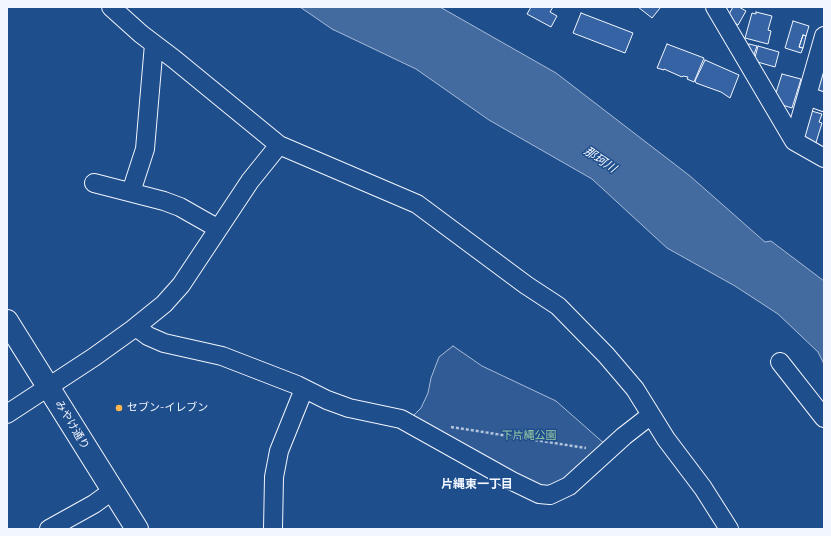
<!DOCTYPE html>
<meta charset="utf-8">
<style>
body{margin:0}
#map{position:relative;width:831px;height:536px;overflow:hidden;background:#1f4e8c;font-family:Montserrat,sans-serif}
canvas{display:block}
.frame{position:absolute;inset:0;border:8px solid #f2f6ff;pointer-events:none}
</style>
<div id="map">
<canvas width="831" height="536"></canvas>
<div class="frame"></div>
</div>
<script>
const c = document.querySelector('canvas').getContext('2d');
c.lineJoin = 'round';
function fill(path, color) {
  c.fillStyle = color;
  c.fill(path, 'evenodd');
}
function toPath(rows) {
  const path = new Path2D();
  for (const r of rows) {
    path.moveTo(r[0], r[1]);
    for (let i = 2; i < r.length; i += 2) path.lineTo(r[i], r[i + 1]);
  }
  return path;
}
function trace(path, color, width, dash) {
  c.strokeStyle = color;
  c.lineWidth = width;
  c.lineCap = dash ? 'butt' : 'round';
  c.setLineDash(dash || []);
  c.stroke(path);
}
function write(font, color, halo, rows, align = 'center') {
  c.font = font + ' Montserrat,"Noto Sans JP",sans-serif';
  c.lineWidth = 3;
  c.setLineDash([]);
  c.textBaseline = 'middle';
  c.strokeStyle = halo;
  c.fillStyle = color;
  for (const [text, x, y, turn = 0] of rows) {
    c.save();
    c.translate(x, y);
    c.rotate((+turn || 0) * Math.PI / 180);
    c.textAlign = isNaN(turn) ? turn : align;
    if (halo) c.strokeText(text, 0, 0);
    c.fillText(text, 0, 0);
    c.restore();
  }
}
const built = toPath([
 [453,346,482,366,556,401,606,445,563,482,545,487,523,482,411,418,421,408,428,393,431,378,439,357,453,346]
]);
const water = toPath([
 [300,7,440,7,556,73,690,176,765,242,771,241,824,281,824,364,818,352,778,314,735,286,667,248,592,179,489,120,416,69,332,29,300,7]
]);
const building = toPath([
 [531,7,553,7,550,12,557,16,551,27,527,14,531,7],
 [638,7,659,7,660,8,652,18,638,7],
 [733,7,739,7,746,11,738,25,727,18,733,7],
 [756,12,772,16,768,30,771,31,768,44,745,38,752,13,756,14,756,12],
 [581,13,633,33,625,53,573,33,581,13],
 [793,21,809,26,806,36,803,35,799,47,803,48,801,53,785,48,793,21],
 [803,35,806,36,803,48,799,47,803,35],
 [667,44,704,58,694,82,687,79,688,77,683,76,682,77,664,69,664,70,657,68,667,44],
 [749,44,757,46,752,60,747,51,749,44],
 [758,46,779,52,775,67,754,61,758,46],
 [705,60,739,75,730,98,721,92,696,83,695,81,705,60],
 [817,72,824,74,824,92,812,89,817,72],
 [782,74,801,79,792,108,773,102,782,74],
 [808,110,822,114,819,122,822,123,814,149,799,135,808,110]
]);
const path = toPath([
 [451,427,586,448]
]);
const minor = toPath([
 [111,7,141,34,174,59,279,145,417,204,526,285,558,306,606,355,635,389,666,439,703,488,729,529],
 [715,7,794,141,824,158],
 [807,96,824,102],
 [794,141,824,36],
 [94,183,164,201,180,207,217,228],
 [131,192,145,149,154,44],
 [136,327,148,336,164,343,222,356,297,385,327,400,349,408,401,419,512,481,539,494,550,495,569,486,624,436,651,415],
 [780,362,824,418],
 [7,414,94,357,133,329,164,304,181,285,250,181,279,145],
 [49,529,94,504,112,491],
 [273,529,274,477,279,451,304,389]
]);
const highway = toPath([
 [7,321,137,529]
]);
const markers = [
 [119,408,4,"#ffb74d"]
];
const poiNames = [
 ["セブン-イレブン",127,408]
];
const streetNames = [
 ["みやけ通り",72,425,59]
];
const parkNames = [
 ["下片縄公園",529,436]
];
const waterNames = [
 ["那珂川",600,160,34]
];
const neighbourhoodNames = [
 ["片縄東一丁目",477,484]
];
fill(built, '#305b95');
trace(built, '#a8bbd7', 1);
fill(water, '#446ba0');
trace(water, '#a8bbd7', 1);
fill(building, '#3563a3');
trace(building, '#f2f6ff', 1);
trace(minor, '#f2f6ff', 20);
trace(highway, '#f2f6ff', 24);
trace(path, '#b3c4dc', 2.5, [3, 2]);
trace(minor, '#1f4e8c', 18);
trace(highway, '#1f4e8c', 22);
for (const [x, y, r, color] of markers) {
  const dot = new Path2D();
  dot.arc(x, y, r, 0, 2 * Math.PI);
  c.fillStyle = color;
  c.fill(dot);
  trace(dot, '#1f4e8c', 1.5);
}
write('11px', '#f2f6ff', '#1f4e8c', poiNames, 'left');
write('11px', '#f2f6ff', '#1f4e8c', streetNames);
write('11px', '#97c8a6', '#1f4e8c', parkNames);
write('italic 12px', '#f2f6ff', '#1f4e8c', waterNames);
write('bold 12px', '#f2f6ff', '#1f4e8c', neighbourhoodNames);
</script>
